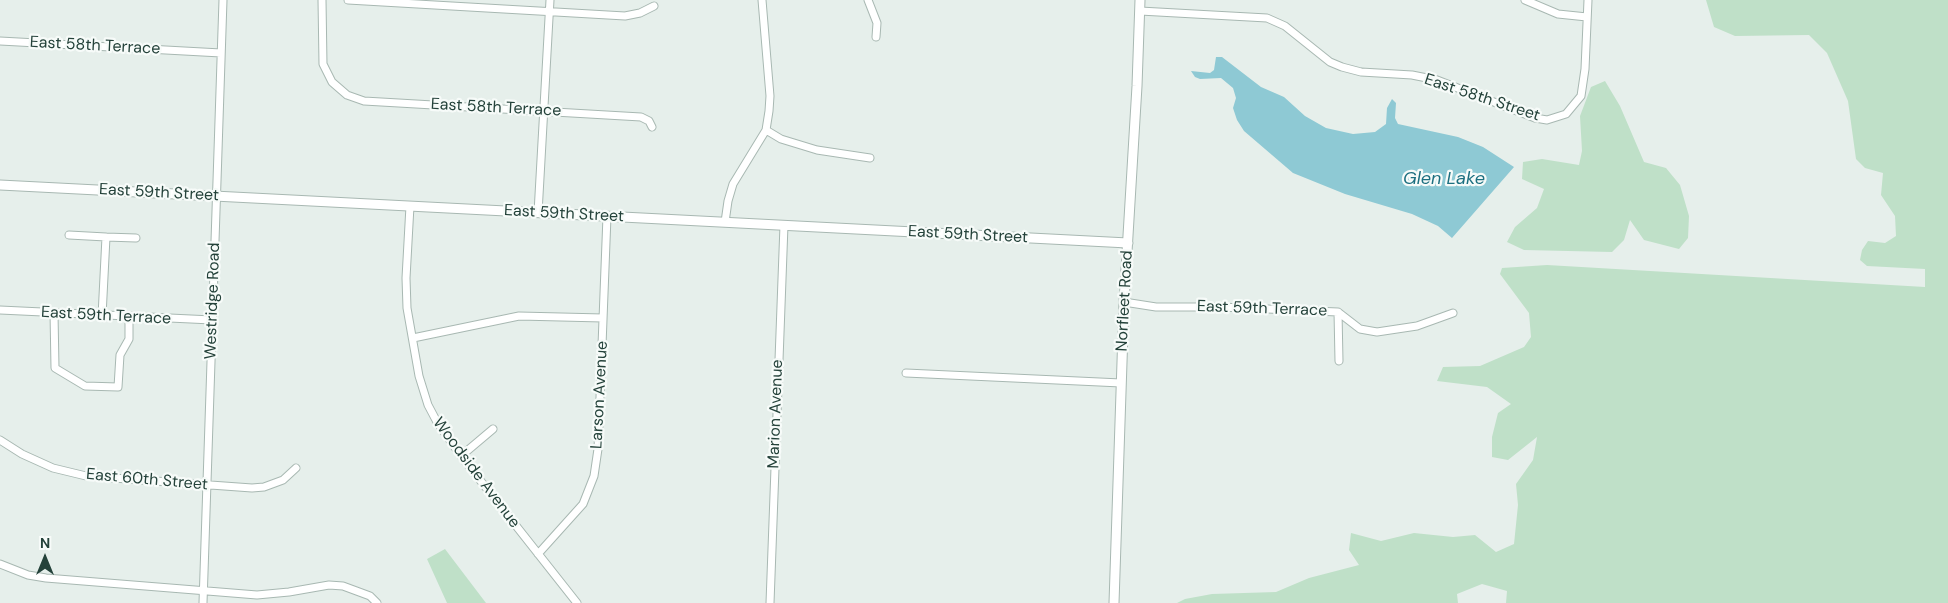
<!DOCTYPE html>
<style>
body{margin:0}
#map{position:relative;width:1948px;height:603px;overflow:hidden;background:#e6efeb;font-family:"DM Sans",sans-serif}
canvas{display:block}
.north{position:absolute;left:20px;top:533px;width:50px;height:50px;-webkit-text-stroke:4px #f7fbf9;paint-order:stroke;rotate:0deg;font-size:14px;font-weight:700;line-height:20px;text-align:center;color:#24423a}
.north::after{content:'';display:block;margin:auto;width:18px;height:22px;background:#24423a;clip-path:polygon(50% 0,100% 100%,50% 72%,0 100%)}
</style>
<div id="map">
<canvas width="1948" height="603"></canvas>
<div class="north">N</div>
</div>
<script>
const c = document.querySelector('canvas').getContext('2d');
c.lineJoin = 'round';
function fill(path, color) {
  c.fillStyle = color;
  c.fill(path, 'evenodd');
}
function toPath(rows) {
  const path = new Path2D();
  for (const r of rows) {
    path.moveTo(r[0], r[1]);
    for (let i = 2; i < r.length; i += 2) path.lineTo(r[i], r[i + 1]);
  }
  return path;
}
function trace(path, color, width, dash) {
  c.strokeStyle = color;
  c.lineWidth = width;
  c.lineCap = dash ? 'butt' : 'round';
  c.setLineDash(dash || []);
  c.stroke(path);
}
function write(font, color, halo, rows, align = 'center') {
  c.font = font + ' "DM Sans",sans-serif';
  c.lineWidth = 4.5;
  c.setLineDash([]);
  c.textBaseline = 'middle';
  c.strokeStyle = halo;
  c.fillStyle = color;
  for (const [text, x, y, turn = 0] of rows) {
    c.save();
    c.translate(x, y);
    c.rotate((+turn || 0) * Math.PI / 180);
    c.textAlign = isNaN(turn) ? turn : align;
    if (halo) c.strokeText(text, 0, 0);
    c.fillText(text, 0, 0);
    c.restore();
  }
}
const green = toPath([
 [1706,0,1948,0,1948,603,1506,603,1507,591,1482,584,1457,594,1458,603,1177,603,1185,599,1212,594,1276,592,1309,578,1359,565,1349,550,1351,533,1381,541,1414,533,1453,537,1475,535,1496,552,1514,544,1518,505,1516,484,1533,460,1537,437,1508,460,1492,457,1492,437,1498,413,1511,404,1487,387,1437,381,1443,367,1480,366,1524,347,1531,337,1529,313,1500,274,1502,268,1547,265,1925,287,1925,269,1867,266,1860,260,1862,250,1868,241,1885,243,1896,236,1895,216,1881,195,1883,173,1865,168,1856,159,1848,101,1827,53,1809,35,1735,36,1714,27],
 [1605,81,1620,106,1644,162,1666,168,1680,185,1689,216,1688,238,1679,249,1644,240,1630,220,1624,240,1612,252,1524,250,1507,242,1515,227,1537,208,1544,189,1522,179,1523,162,1542,159,1579,165,1582,151,1580,116,1591,87],
 [445,549,486,603,447,603,427,559]
]);
const water = toPath([
 [1216,57,1222,57,1261,87,1284,97,1305,116,1326,128,1353,134,1375,132,1386,124,1387,108,1392,99,1396,103,1395,118,1398,124,1458,137,1483,147,1514,167,1452,238,1438,226,1412,214,1345,194,1293,173,1244,131,1237,120,1233,108,1236,98,1233,88,1221,78,1200,79,1195,77,1191,71,1210,73,1214,70]
]);
const minor = toPath([
 [322,0,323,64,332,82,347,95,364,101,641,117,649,121,652,127],
 [348,0,625,16,640,13,654,6],
 [868,0,877,23,876,37],
 [1525,0,1558,14,1587,17],
 [1140,11,1267,18,1285,26,1330,62,1342,67,1361,72,1412,75,1437,80,1535,118,1547,120,1566,114,1581,96,1585,69,1588,0],
 [0,41,221,53],
 [766,130,781,139,817,150,870,158],
 [410,206,406,278,407,308,419,376,428,405,437,422,461,456,577,603],
 [538,213,550,0],
 [725,222,728,201,733,184,766,130,769,111,770,96,762,0],
 [69,235,106,237,102,316],
 [106,237,136,238],
 [1124,302,1156,307,1220,307,1338,312,1360,329,1377,332,1417,326,1453,313],
 [0,310,212,320],
 [1338,312,1339,361],
 [54,313,55,368,85,386,118,387,120,355,129,339,129,318],
 [413,338,519,316,603,318],
 [906,373,1121,383],
 [0,440,22,454,53,468,86,476,252,488,264,487,283,480,296,468],
 [461,456,493,429],
 [538,554,583,504,594,476,598,449,607,216],
 [0,564,28,575,46,578,257,595,289,592,329,585,343,586,370,596,377,603],
 [203,603,223,0],
 [770,603,784,225]
]);
const tertiary = toPath([
 [0,185,1128,243],
 [1114,603,1124,302,1137,86,1140,0]
]);
const streetNames = [
 ["East 58th Terrace",95,46,3],
 ["East 58th Street",1482,98,18],
 ["East 58th Terrace",496,108,3],
 ["East 59th Street",159,193,3],
 ["East 59th Street",564,214,3],
 ["East 59th Street",968,235,3],
 ["Westridge Road",213,301,-88],
 ["Norfleet Road",1125,301,-87],
 ["East 59th Terrace",1262,309,2],
 ["East 59th Terrace",106,316,3],
 ["Larson Avenue",600,395,-87],
 ["Marion Avenue",776,414,-88],
 ["Woodside Avenue",476,473,53],
 ["East 60th Street",147,480,5]
];
const waterNames = [
 ["Glen Lake",1444,179]
];
fill(green, '#bfe0c8');
fill(water, '#8ec9d4');
trace(minor, '#a8b8b2', 9);
trace(tertiary, '#a8b8b2', 11);
trace(minor, '#fff', 7);
trace(tertiary, '#fff', 9);
write('16px', '#24423a', '#f7fbf9', streetNames);
write('italic 18px', '#1c6f80', '#f7fbf9', waterNames);
</script>
